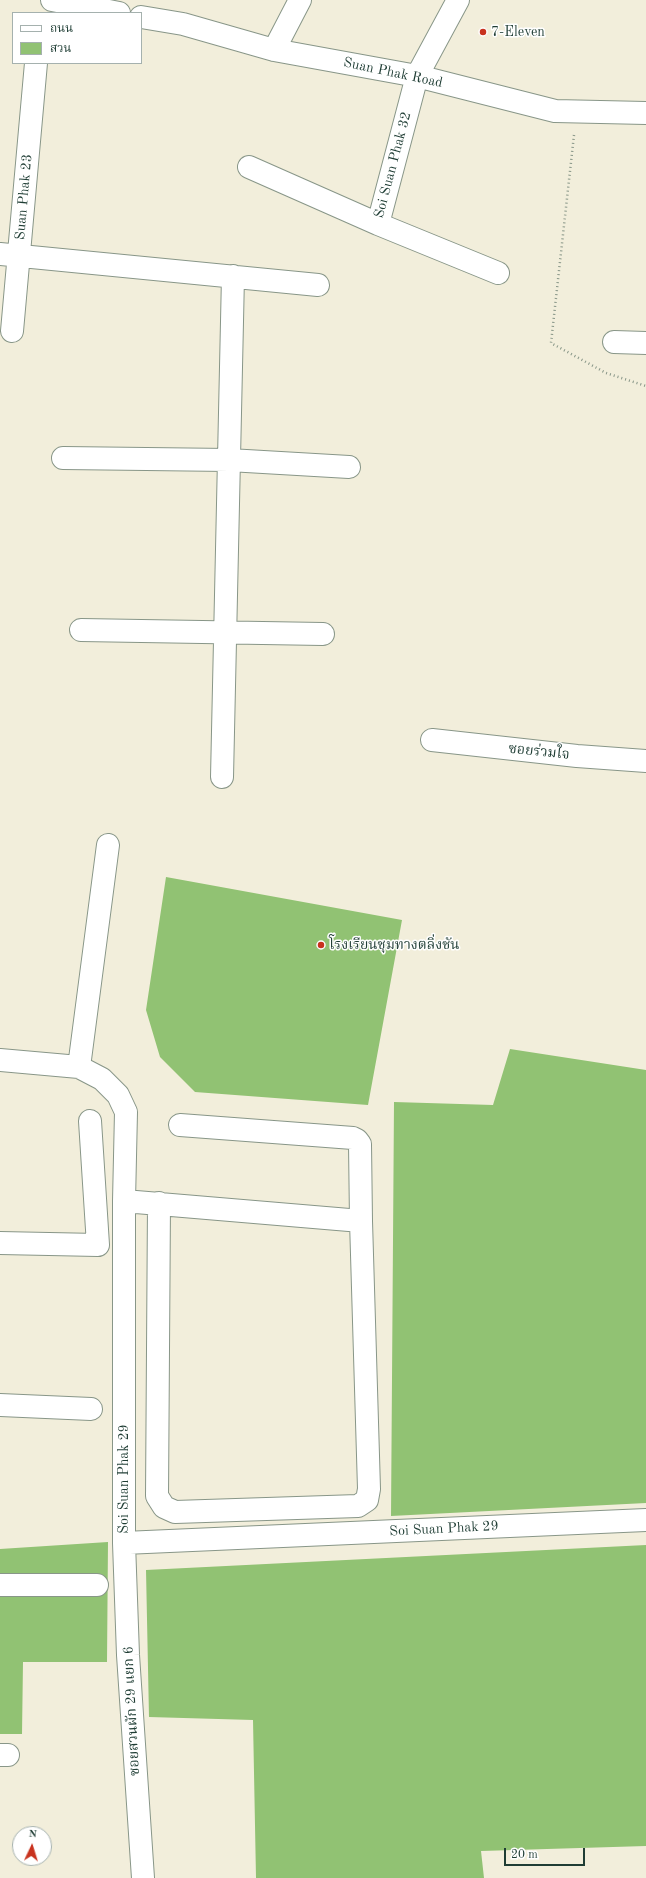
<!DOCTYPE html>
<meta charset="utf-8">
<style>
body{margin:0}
#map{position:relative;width:646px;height:1878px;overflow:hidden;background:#f2eedb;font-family:"Old Standard TT","Noto Serif Thai",serif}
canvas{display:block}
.legend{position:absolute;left:12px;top:12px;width:130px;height:52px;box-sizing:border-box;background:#fff;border:1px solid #a5b1ae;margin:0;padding:5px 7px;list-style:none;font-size:12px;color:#1f3d34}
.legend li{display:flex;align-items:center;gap:8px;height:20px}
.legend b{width:20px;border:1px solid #a5b1ae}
.north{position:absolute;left:12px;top:1826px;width:40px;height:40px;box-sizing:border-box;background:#fff;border:1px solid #a5b1ae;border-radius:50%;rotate:4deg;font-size:11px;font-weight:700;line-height:16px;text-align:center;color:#1f3d34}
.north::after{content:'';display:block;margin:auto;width:14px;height:18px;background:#c8321e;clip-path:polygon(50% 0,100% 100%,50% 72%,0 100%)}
.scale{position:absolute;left:504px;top:1848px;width:81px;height:18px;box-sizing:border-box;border:2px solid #1f3d34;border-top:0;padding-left:5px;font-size:12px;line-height:14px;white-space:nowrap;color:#1f3d34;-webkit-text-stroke:3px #fff;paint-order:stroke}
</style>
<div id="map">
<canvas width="646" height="1878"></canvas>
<ul class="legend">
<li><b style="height:5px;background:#fff"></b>ถนน</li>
<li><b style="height:11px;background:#91c273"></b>สวน</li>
</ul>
<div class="north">N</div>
<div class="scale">20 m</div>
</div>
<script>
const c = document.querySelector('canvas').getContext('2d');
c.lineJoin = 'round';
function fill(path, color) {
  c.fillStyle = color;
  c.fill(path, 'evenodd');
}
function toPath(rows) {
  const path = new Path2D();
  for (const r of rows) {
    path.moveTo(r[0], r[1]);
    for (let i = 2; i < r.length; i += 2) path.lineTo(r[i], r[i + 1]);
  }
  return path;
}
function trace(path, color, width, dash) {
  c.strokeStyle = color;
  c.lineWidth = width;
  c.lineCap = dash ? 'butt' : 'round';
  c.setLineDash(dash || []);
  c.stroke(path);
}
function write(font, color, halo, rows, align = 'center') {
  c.font = font + ' "Old Standard TT","Noto Serif Thai",serif';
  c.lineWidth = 3;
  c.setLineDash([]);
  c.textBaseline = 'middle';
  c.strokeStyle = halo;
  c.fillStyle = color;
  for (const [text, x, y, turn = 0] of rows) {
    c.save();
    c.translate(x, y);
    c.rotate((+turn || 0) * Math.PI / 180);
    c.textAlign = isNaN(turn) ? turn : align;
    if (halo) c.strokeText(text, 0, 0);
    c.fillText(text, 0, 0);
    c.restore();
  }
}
const green = toPath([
 [166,877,402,920,368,1105,195,1092,160,1057,146,1010],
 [510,1049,646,1070,646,1503,391,1516,394,1102,493,1105],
 [108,1542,107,1662,23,1662,22,1734,0,1734,0,1549],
 [646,1545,646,1846,481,1851,484,1878,256,1878,253,1720,149,1717,146,1570]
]);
const path = toPath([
 [574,135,551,343,606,373,646,386]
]);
const minor = toPath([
 [52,0,119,13],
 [141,17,183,24,274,50,417,76,555,111,646,113],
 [274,50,300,0],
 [249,167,378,224,417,76,458,0],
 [378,224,498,273],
 [0,254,318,285],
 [12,331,36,63],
 [614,342,646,343],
 [63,458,229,460,349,467],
 [81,630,323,634],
 [432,740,577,756,646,761],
 [222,777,233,276],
 [0,1060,79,1067,102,1079,118,1095,126,1112,124,1201,124,1543,646,1520],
 [79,1067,108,845],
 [124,1201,361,1221,360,1144,357,1140,353,1138,180,1125],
 [159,1203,157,1496,164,1507,175,1512,358,1506,367,1500,369,1489,361,1221],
 [0,1243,98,1245,90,1121],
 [0,1405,91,1409],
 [124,1543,128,1655,143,1878],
 [0,1585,97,1585],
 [0,1755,8,1755]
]);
const markers = [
 [483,32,4,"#c8321e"],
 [321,945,4,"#c8321e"]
];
const poiNames = [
 ["7-Eleven",491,32],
 ["โรงเรียนชุมทางตลิ่งชัน",329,945]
];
const streetNames = [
 ["Suan Phak Road",393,73,12],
 ["Soi Suan Phak 32",393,165,-75],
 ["Suan Phak 23",24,197,-85],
 ["ซอยร่วมใจ",539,752,6],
 ["Soi Suan Phak 29",124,1479,-90],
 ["Soi Suan Phak 29",444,1529,-3],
 ["ซอยสวนผัก 29 แยก 6",132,1711,-93]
];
fill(green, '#91c273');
trace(minor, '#889688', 24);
trace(path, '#889688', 2.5, [1, 3]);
trace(minor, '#fff', 22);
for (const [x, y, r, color] of markers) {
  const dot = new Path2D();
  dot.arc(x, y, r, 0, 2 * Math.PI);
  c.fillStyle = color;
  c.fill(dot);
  trace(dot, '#fff', 1.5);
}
write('14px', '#1f3d34', '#fff', poiNames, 'left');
write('14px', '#1f3d34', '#fff', streetNames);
</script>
